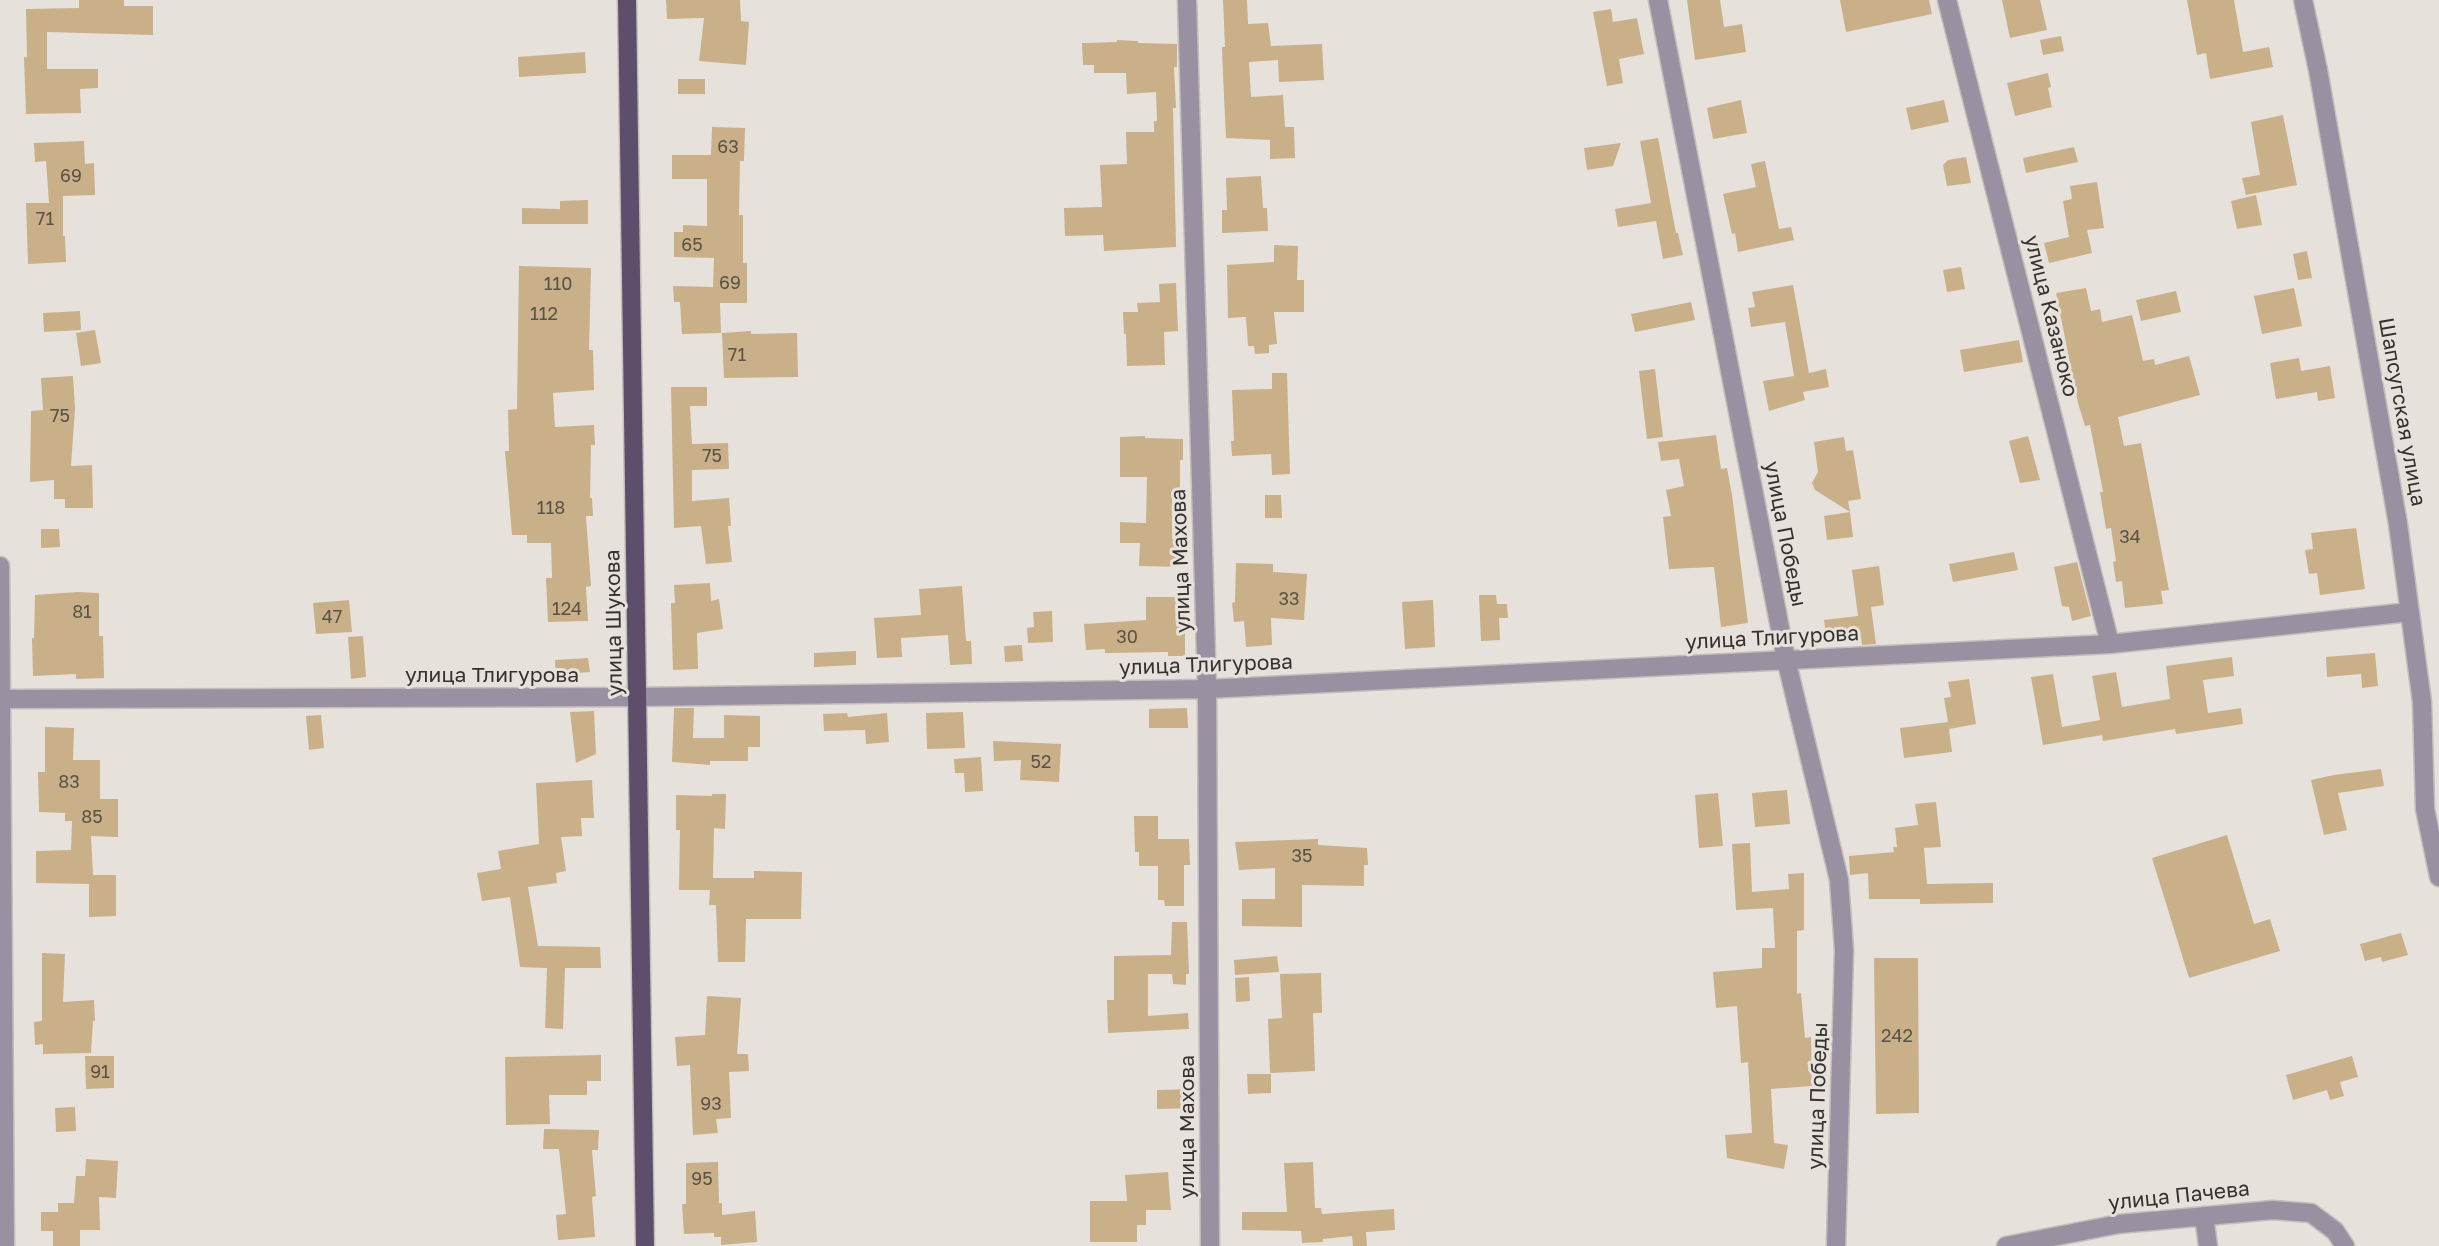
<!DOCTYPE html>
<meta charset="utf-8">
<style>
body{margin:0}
canvas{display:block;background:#e6e1db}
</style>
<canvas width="2439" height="1246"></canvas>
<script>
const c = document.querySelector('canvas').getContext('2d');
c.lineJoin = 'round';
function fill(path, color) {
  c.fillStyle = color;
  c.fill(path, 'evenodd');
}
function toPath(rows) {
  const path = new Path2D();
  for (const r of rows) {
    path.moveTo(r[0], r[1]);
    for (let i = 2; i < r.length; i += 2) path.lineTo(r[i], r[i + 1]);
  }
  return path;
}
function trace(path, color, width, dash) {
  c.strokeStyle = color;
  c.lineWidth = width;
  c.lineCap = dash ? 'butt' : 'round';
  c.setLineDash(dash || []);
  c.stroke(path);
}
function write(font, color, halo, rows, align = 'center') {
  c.font = font + ' "Golos Text",sans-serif';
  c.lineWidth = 6;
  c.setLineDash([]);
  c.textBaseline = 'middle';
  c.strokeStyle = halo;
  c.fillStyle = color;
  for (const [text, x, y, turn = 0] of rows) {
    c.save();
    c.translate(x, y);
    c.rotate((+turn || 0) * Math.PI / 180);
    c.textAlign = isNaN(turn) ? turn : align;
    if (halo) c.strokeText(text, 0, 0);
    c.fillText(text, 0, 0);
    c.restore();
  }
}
const building = toPath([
 [79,0,124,0,124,6,153,6,153,35,47,32,47,69,98,69,98,88,80,89,81,113,26,114,24,57,27,57,26,9,79,8],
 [666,0,740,0,741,21,749,22,746,65,699,61,704,18,667,19],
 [1223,0,1247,0,1248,24,1268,23,1271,46,1322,44,1324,80,1279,82,1278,60,1249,62,1251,97,1283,95,1285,127,1294,127,1295,158,1270,159,1270,140,1226,138,1223,75,1222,47,1225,47],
 [1687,0,1720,0,1724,27,1742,24,1746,52,1695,60],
 [1840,0,1929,0,1932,14,1846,32],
 [2002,0,2040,0,2047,30,2010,38],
 [2187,0,2234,0,2243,52,2269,47,2273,67,2210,79,2206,53,2197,55],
 [1611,9,1613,22,1637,18,1644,54,1619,59,1623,83,1607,86,1593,12],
 [2061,36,2064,51,2043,55,2040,40],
 [1117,40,1138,41,1138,43,1177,44,1177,67,1174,67,1176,108,1173,108,1176,247,1104,251,1103,235,1065,236,1064,208,1102,207,1100,165,1127,164,1126,132,1154,132,1154,121,1157,121,1156,92,1127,94,1126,73,1094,73,1094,65,1083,65,1082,43,1117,42],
 [585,52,586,73,519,77,518,57],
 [2048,73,2051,87,2048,88,2052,107,2015,116,2007,83],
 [678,79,705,79,705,94,678,94],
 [1741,100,1747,133,1713,139,1707,108],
 [1944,100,1949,122,1911,130,1906,108],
 [2283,115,2297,185,2246,195,2242,178,2260,175,2251,122],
 [712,127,745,128,744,161,740,161,739,215,743,215,743,263,747,263,747,303,720,303,721,333,682,334,680,302,674,302,673,286,713,287,714,258,674,257,674,232,683,232,683,225,707,226,707,179,672,179,672,155,711,155],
 [1658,138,1676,233,1678,233,1683,255,1663,259,1656,221,1618,227,1615,209,1651,203,1640,141],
 [84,141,85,164,94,163,95,195,63,196,63,236,65,236,66,262,28,264,26,203,49,203,46,161,35,162,34,143],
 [1621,143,1613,166,1587,170,1584,148],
 [2074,147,2078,162,2026,173,2023,158],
 [1966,157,1971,183,1947,186,1943,165,1948,160],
 [1765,161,1779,229,1791,227,1794,240,1738,252,1735,233,1732,234,1723,194,1756,187,1751,164],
 [1261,176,1263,208,1267,208,1268,231,1222,233,1222,210,1227,210,1226,178],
 [2097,182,2104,228,2087,230,2092,253,2049,263,2044,243,2069,237,2063,201,2072,199,2070,186],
 [2256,195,2262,225,2237,229,2231,201],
 [588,200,588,224,522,224,522,208,560,209,560,201],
 [1274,245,1298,246,1297,280,1304,280,1304,312,1274,312,1277,344,1269,345,1269,353,1255,354,1254,346,1248,346,1246,317,1228,318,1227,265,1274,262],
 [2307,251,2312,278,2298,280,2293,254],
 [519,266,591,268,589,350,593,350,594,390,553,393,555,427,594,425,595,445,591,445,590,498,592,498,593,516,586,516,591,586,586,587,588,621,548,622,546,578,552,578,551,543,527,543,527,535,512,535,505,451,509,451,508,410,517,409],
 [1961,267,1965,289,1947,292,1943,270],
 [1176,283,1178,331,1164,332,1165,365,1127,366,1126,334,1124,334,1123,312,1138,312,1137,303,1160,302,1159,284],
 [1793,285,1809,373,1826,369,1829,387,1803,392,1805,400,1769,411,1763,381,1794,376,1785,322,1751,327,1748,308,1755,307,1752,292],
 [2086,288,2091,311,2100,309,2102,322,2132,315,2143,361,2154,359,2155,365,2189,356,2200,395,2118,417,2124,446,2141,443,2169,590,2161,591,2163,604,2125,608,2122,581,2116,582,2113,562,2116,561,2111,528,2106,529,2100,492,2103,492,2090,425,2085,426,2078,403,2056,293],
 [2294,288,2302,326,2262,334,2254,296],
 [2176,291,2181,312,2141,321,2136,300],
 [1691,302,1695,320,1635,332,1631,314],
 [80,311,81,330,44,332,43,313],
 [95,330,101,363,81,366,76,333],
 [751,331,751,334,797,333,798,377,724,378,722,333],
 [2019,340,2023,362,1964,372,1960,350],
 [2299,358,2301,371,2330,366,2335,398,2318,401,2317,392,2276,399,2270,363],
 [1655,369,1663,437,1647,439,1639,371],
 [1272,373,1287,373,1290,474,1272,475,1271,454,1232,456,1231,441,1234,441,1232,390,1272,389],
 [73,376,75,409,71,466,92,465,93,508,65,508,65,499,54,499,54,480,30,482,31,411,43,410,41,378],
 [671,387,707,387,707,406,690,406,692,444,728,443,729,469,692,470,692,501,729,498,731,526,728,526,732,562,706,564,701,526,674,528],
 [1716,435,1721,469,1727,468,1732,495,1748,623,1721,627,1714,567,1669,569,1663,517,1671,516,1666,490,1684,486,1679,459,1661,461,1658,442],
 [1145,436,1145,438,1183,439,1183,460,1180,460,1180,497,1172,497,1172,539,1182,539,1181,567,1139,566,1140,543,1120,543,1120,522,1146,523,1147,477,1120,477,1120,437],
 [2028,436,2040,480,2020,483,2009,441],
 [1844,437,1846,451,1853,450,1861,499,1848,501,1850,512,1815,490,1812,483,1818,472,1814,442],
 [1265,495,1281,495,1282,518,1265,518],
 [1850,512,1853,537,1827,540,1824,516],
 [2356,528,2365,589,2320,595,2317,573,2309,574,2305,550,2313,549,2311,533],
 [41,529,59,529,60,547,41,548],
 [2014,552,2018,570,1953,582,1949,564],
 [2077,562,2091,616,2072,621,2069,607,2062,606,2054,567],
 [1236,563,1273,564,1273,572,1307,574,1304,620,1271,618,1272,645,1246,647,1244,621,1234,622,1232,603,1235,602],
 [1879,566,1884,605,1871,607,1876,644,1862,645,1860,630,1826,634,1824,620,1858,616,1852,570],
 [710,583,711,601,719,599,723,629,697,633,698,669,673,670,671,603,675,603,674,585],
 [962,586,966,641,971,641,972,664,950,665,948,635,901,638,902,657,877,658,874,618,921,615,919,589],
 [77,592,99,593,99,636,103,636,104,678,76,679,76,674,33,676,32,638,34,638,35,595],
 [1479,595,1496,595,1497,604,1507,604,1508,618,1499,618,1500,640,1481,641],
 [1146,597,1185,597,1185,656,1168,656,1168,652,1105,653,1105,649,1086,650,1084,624,1146,620],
 [349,600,352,632,316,634,313,603],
 [1433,600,1435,647,1405,649,1402,602],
 [1052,611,1053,642,1028,643,1027,628,1034,627,1033,612],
 [363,636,366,677,351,679,348,637],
 [1022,645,1023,661,1005,662,1004,646],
 [856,651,856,665,814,667,814,653],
 [2375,653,2378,686,2362,688,2361,674,2327,677,2326,657],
 [2232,657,2234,676,2203,680,2208,713,2241,708,2243,724,2176,734,2175,729,2103,741,2102,735,2043,745,2031,677,2053,674,2062,727,2100,720,2092,676,2116,672,2122,707,2170,699,2166,666],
 [588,658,590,672,556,675,555,660],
 [1969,679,1976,724,1949,729,1952,752,1904,758,1900,728,1948,722,1944,698,1951,697,1948,682],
 [674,708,694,708,693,738,724,738,724,715,760,716,760,747,748,747,748,761,710,761,710,765,672,762],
 [1187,708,1188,728,1149,728,1149,709],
 [594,711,596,754,576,763,570,712],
 [963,712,965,748,927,749,926,713],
 [847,713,848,717,887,713,889,742,866,744,865,730,824,731,823,714],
 [321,715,324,748,309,750,306,716],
 [45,727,74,728,73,760,100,760,100,799,118,799,118,837,91,836,93,875,116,875,116,916,89,917,89,884,36,883,36,851,71,850,72,821,65,821,65,813,39,812,38,772,45,772],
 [993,741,1061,744,1059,782,1020,780,1021,760,994,761],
 [981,757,983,791,965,792,964,773,955,773,954,759],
 [2381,769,2384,786,2338,793,2347,830,2324,835,2311,780,2334,775],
 [592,780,594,818,581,818,582,836,561,837,566,871,556,873,557,883,528,887,538,946,600,947,601,968,565,968,563,1029,545,1028,547,968,520,967,510,897,482,901,477,873,501,869,498,851,539,844,536,783],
 [1787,790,1790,824,1755,827,1752,793],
 [1718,793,1723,846,1699,848,1695,795],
 [712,794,726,794,725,829,714,828,713,878,754,878,754,871,802,872,801,919,746,919,745,962,718,962,716,905,709,905,710,890,679,890,680,830,676,830,676,795,712,796],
 [1936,802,1941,847,1924,848,1927,884,1993,883,1993,903,1920,904,1920,899,1869,899,1868,873,1850,875,1849,856,1894,852,1893,847,1897,847,1895,828,1918,825,1915,804],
 [1134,816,1158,816,1158,839,1189,839,1190,865,1184,865,1184,906,1165,906,1164,900,1158,900,1158,866,1139,866,1139,852,1135,852],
 [2227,835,2254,924,2270,919,2280,951,2189,978,2152,858],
 [1318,839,1318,845,1367,848,1368,865,1364,865,1364,886,1302,885,1302,927,1242,926,1242,899,1275,899,1275,868,1239,870,1235,842],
 [1750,843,1752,892,1789,889,1788,874,1804,873,1804,930,1797,931,1797,994,1801,993,1805,1038,1811,1037,1812,1086,1771,1089,1774,1143,1788,1145,1784,1169,1727,1158,1725,1135,1752,1133,1748,1062,1741,1063,1737,1006,1716,1008,1713,972,1762,968,1762,948,1775,948,1773,908,1736,910,1732,844],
 [1172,922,1187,922,1189,974,1186,974,1186,985,1173,984,1172,974,1148,974,1148,1016,1188,1013,1189,1029,1108,1033,1107,1000,1114,1000,1114,956,1171,955],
 [2401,933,2408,955,2382,962,2381,957,2365,961,2360,944],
 [42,953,65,954,63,1002,94,1000,95,1021,93,1021,91,1053,43,1054,43,1044,35,1045,34,1022,42,1021],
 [1277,956,1279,972,1235,975,1234,960],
 [1874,958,1918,958,1919,1113,1876,1114],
 [1321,973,1322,1013,1313,1013,1315,1071,1270,1073,1268,1019,1282,1018,1280,974],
 [1249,977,1250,1001,1236,1002,1235,978],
 [707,996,741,998,737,1054,748,1054,749,1071,729,1072,731,1118,716,1119,718,1133,693,1135,690,1065,677,1066,675,1037,705,1035],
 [601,1055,601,1081,587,1081,587,1095,549,1095,550,1124,506,1125,505,1057],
 [85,1056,114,1056,114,1088,86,1089],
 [2352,1056,2358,1077,2340,1082,2344,1096,2330,1100,2327,1090,2293,1100,2286,1075],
 [1247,1074,1271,1074,1271,1093,1248,1094],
 [1195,1089,1195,1108,1157,1109,1157,1090],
 [75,1107,76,1131,56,1132,55,1108],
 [544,1129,599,1130,598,1150,592,1150,596,1196,592,1197,595,1237,558,1240,556,1215,566,1214,559,1149,543,1149],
 [86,1159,118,1161,116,1198,99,1197,100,1230,80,1230,80,1246,53,1246,53,1231,41,1231,41,1212,58,1212,58,1203,74,1203,76,1176,85,1176],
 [718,1162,719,1203,722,1203,722,1215,755,1211,757,1242,721,1245,721,1237,714,1237,714,1233,684,1234,682,1204,686,1204,686,1163],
 [1313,1162,1315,1208,1321,1208,1322,1214,1394,1209,1395,1230,1366,1232,1367,1246,1353,1246,1352,1236,1323,1239,1323,1242,1302,1243,1301,1231,1242,1230,1242,1212,1287,1212,1284,1163],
 [1168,1172,1171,1210,1146,1210,1146,1225,1137,1225,1137,1242,1090,1242,1090,1201,1127,1201,1125,1175]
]);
const minor = toPath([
 [1187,0,1207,689,1210,1246],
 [1658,0,1786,659,1839,880,1844,950,1836,1246],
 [1947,0,2110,644],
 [2303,0,2318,70,2398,524,2422,702,2425,809,2439,877],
 [0,566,5,1246],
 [0,699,638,697,1207,689,2110,644,2410,612],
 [2204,1216,2208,1246],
 [2006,1246,2119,1224,2273,1210,2311,1213,2335,1231,2345,1246]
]);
const major = toPath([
 [627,0,645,1246]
]);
const numberNames = [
 ["63",728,147],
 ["69",71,176],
 ["71",45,219],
 ["65",692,245],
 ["69",730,283],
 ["110",558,284],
 ["112",544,314],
 ["71",737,355],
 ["75",60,416],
 ["75",712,456],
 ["118",551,508],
 ["34",2130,537],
 ["33",1289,599],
 ["124",567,609],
 ["81",82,612],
 ["47",332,617],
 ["30",1127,637],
 ["52",1041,762],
 ["83",69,782],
 ["85",92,817],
 ["35",1302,856],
 ["242",1897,1036],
 ["91",100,1072],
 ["93",711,1104],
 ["95",702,1179]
];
const streetNames = [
 ["улица Казаноко",2051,316,76],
 ["Шапсугская улица",2402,412,80],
 ["улица Победы",1785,534,79],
 ["улица Махова",1181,561,-92],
 ["улица Шукова",614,623,-91],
 ["улица Тлигурова",1772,638,-3],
 ["улица Тлигурова",1206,665,-2],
 ["улица Тлигурова",492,675],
 ["улица Победы",1818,1096,-88],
 ["улица Махова",1187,1127,-90],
 ["улица Пачева",2179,1196,-6]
];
fill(building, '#cab089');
trace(minor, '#c2beb9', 21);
trace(major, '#c2beb9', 21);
trace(minor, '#9991a2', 18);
trace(major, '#5d4e6c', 18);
write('18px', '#595246', null, numberNames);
write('21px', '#33322f', '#e6e1db', streetNames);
</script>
